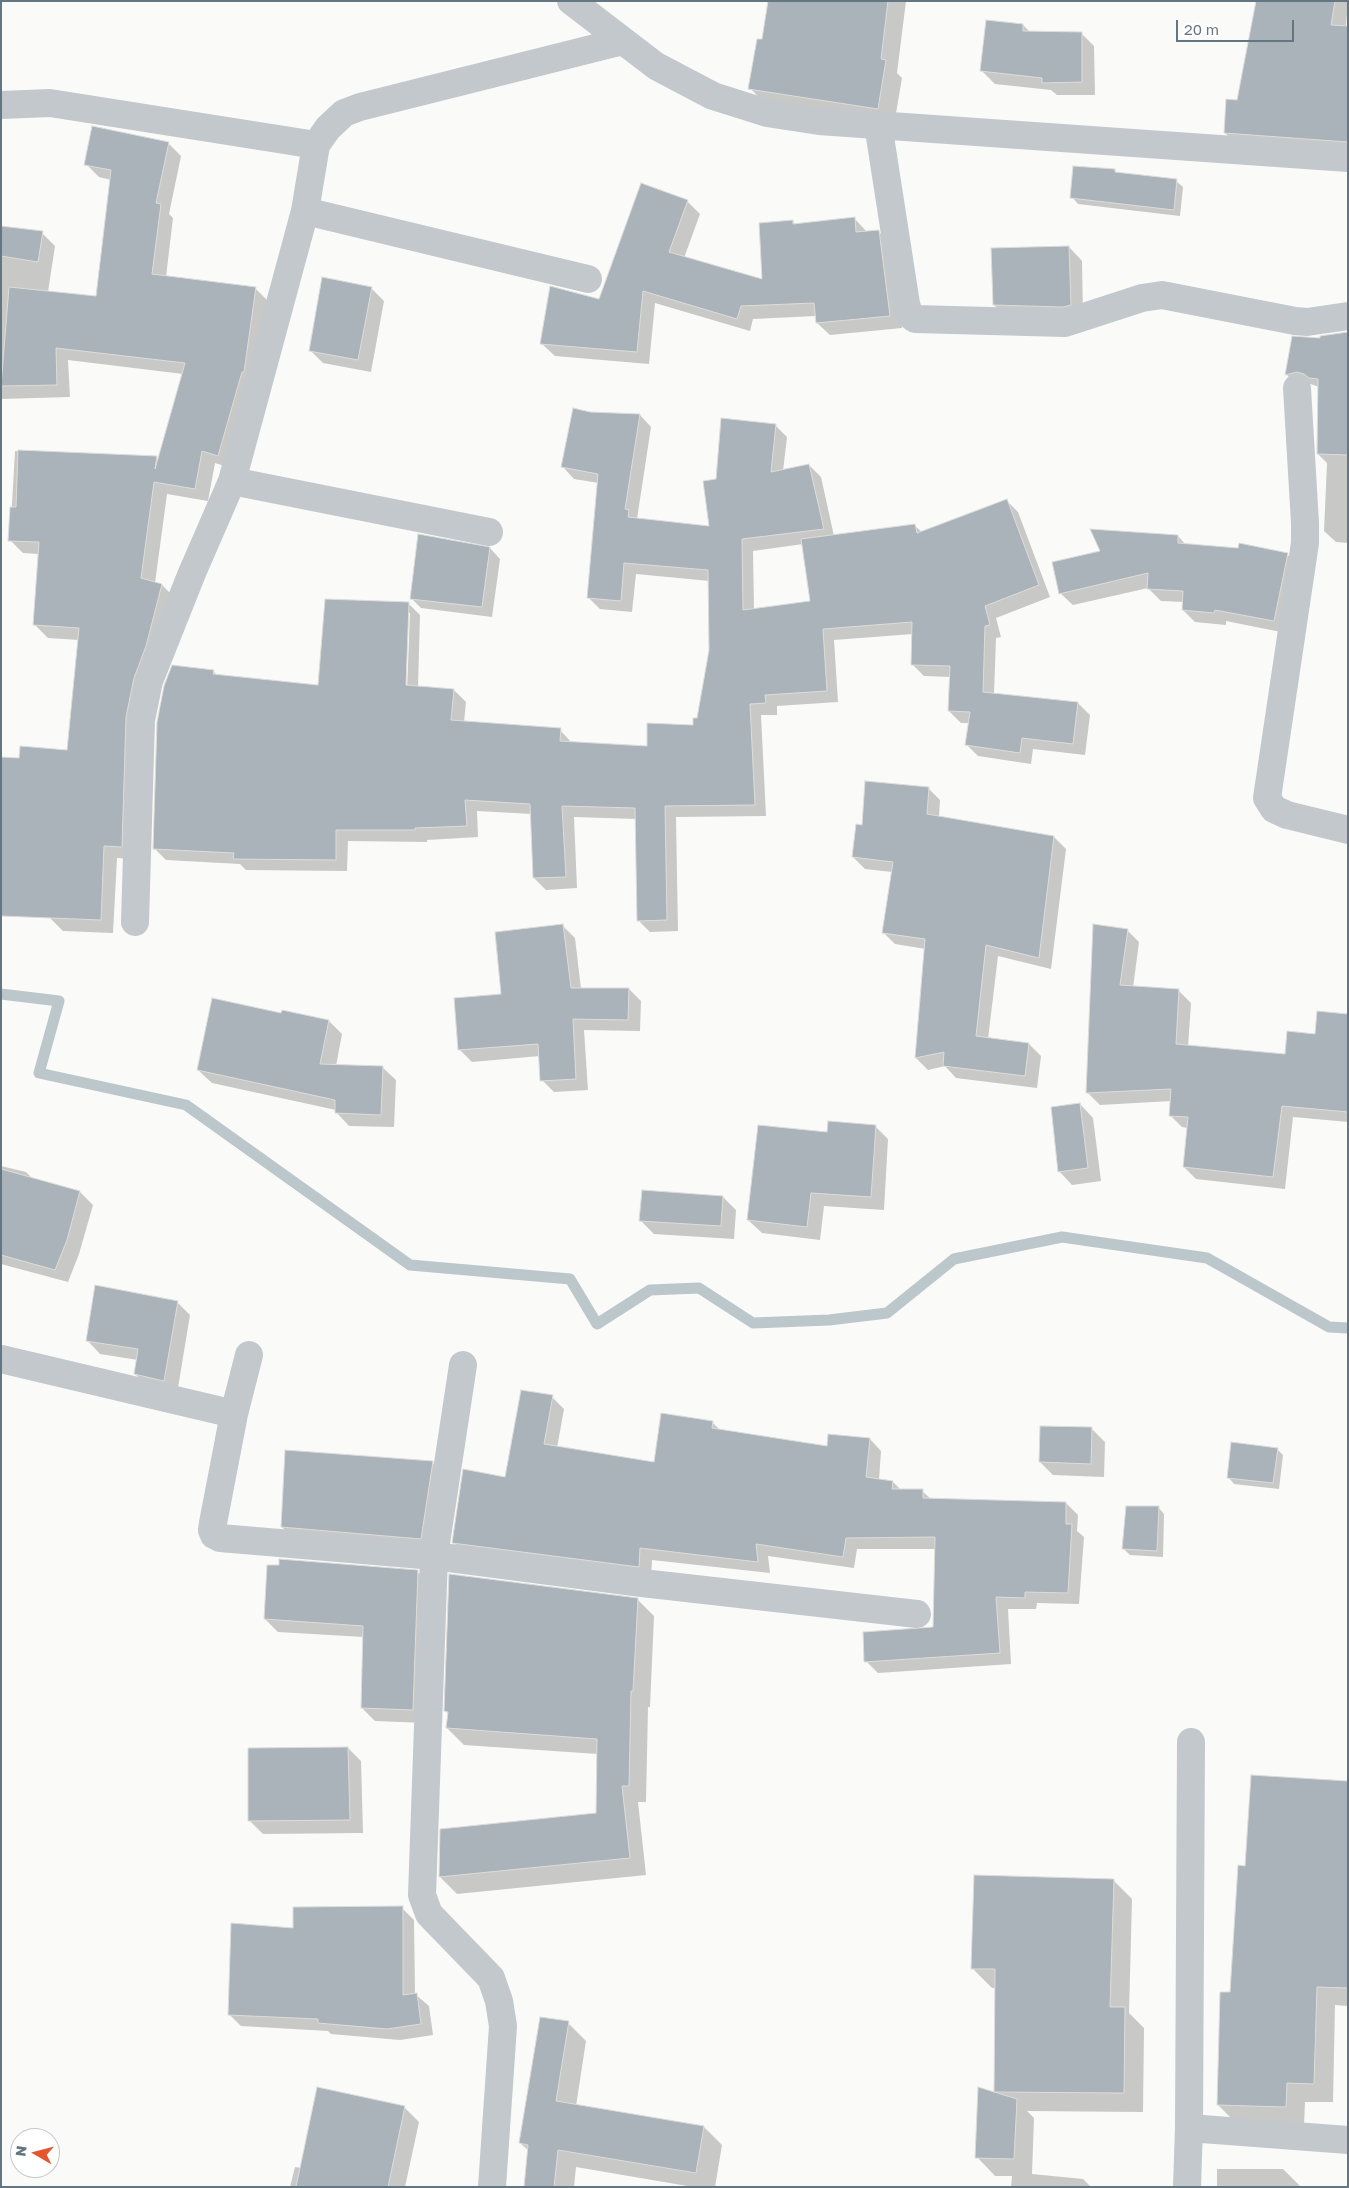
<!DOCTYPE html>
<style>
body{margin:0}
#map{position:relative;width:1349px;height:2188px;overflow:hidden;background:#fafaf8;font-family:"Golos Text",sans-serif}
canvas{display:block}
.frame{position:absolute;inset:0;border:2px solid #657683;pointer-events:none}
.north{position:absolute;left:10px;top:2128px;width:50px;height:50px;box-sizing:border-box;background:#fff;border:1px solid #c1c8cd;border-radius:50%;rotate:278deg;font-size:14px;font-weight:700;line-height:20px;text-align:center;color:#657683}
.north::after{content:'';display:block;margin:auto;width:18px;height:22px;background:#e4572e;clip-path:polygon(50% 0,100% 100%,50% 72%,0 100%)}
.scale{position:absolute;left:1176px;top:20px;width:118px;height:22px;box-sizing:border-box;border:2px solid #657683;border-top:0;padding-left:6px;font-size:15px;line-height:18px;white-space:nowrap;color:#657683;-webkit-text-stroke:4px #fff;paint-order:stroke}
</style>
<div id="map">
<canvas width="1349" height="2188"></canvas>
<div class="frame"></div>
<div class="north">N</div>
<div class="scale">20 m</div>
</div>
<script>
const c = document.querySelector('canvas').getContext('2d');
c.lineJoin = 'round';
function fill(path, color) {
  c.fillStyle = color;
  c.fill(path, 'evenodd');
}
function toPath(rows) {
  const path = new Path2D();
  for (const r of rows) {
    path.moveTo(r[0], r[1]);
    for (let i = 2; i < r.length; i += 2) path.lineTo(r[i], r[i + 1]);
  }
  return path;
}
function trace(path, color, width, dash) {
  c.strokeStyle = color;
  c.lineWidth = width;
  c.lineCap = dash ? 'butt' : 'round';
  c.setLineDash(dash || []);
  c.stroke(path);
}
const shadow = toPath([
 [769,1,906,1,897,73,902,78,894,125,766,105,750,88,763,41],
 [1268,1,1348,1,1346,27,1348,28,1348,154,1238,146,1225,133,1238,102],
 [1023,25,1031,33,1081,33,1094,46,1095,95,1057,95,1051,90,995,84,982,71],
 [168,143,181,156,169,214,173,218,166,277,255,288,268,301,231,468,215,463,208,501,167,494,155,583,162,585,175,598,159,659,134,859,117,858,113,933,63,931,50,918,20,760,68,752,79,640,48,638,35,625,39,554,23,553,10,540,15,451,156,458,159,460,183,374,68,360,70,397,1,399,1,227,42,233,55,246,48,292,97,298,111,180,99,177,86,164],
 [1114,171,1118,174,1176,181,1183,187,1180,216,1078,204,1072,197],
 [687,201,700,214,684,258,763,280,793,222,796,225,855,219,867,232,878,231,891,244,902,328,830,335,817,323,816,316,753,319,750,331,655,303,649,364,555,356,542,344,600,300],
 [1069,247,1082,261,1083,318,1008,318,994,305],
 [371,288,384,301,371,372,323,363,310,350],
 [1293,338,1348,341,1348,543,1336,542,1324,531,1327,463,1318,454,1319,387,1308,383,1297,386,1287,375],
 [590,413,640,415,651,427,637,519,711,528,717,480,775,425,787,437,783,471,809,465,821,477,834,536,915,526,922,532,1006,500,1018,512,1050,597,996,618,1001,637,996,638,994,694,1078,703,1090,715,1085,755,1033,749,1031,764,978,756,966,744,970,723,961,723,949,711,951,677,924,676,912,664,913,634,834,640,838,702,777,706,777,715,761,715,766,816,676,817,678,931,650,932,639,921,637,819,574,817,577,888,546,890,534,878,532,814,477,811,478,837,427,840,427,842,348,841,347,871,246,870,240,864,166,860,154,848,213,671,218,676,319,687,408,603,420,615,418,687,454,690,466,702,464,722,560,730,572,743,648,748,694,726,698,719,710,651,710,581,636,574,632,612,600,609,588,597,599,483,574,479,563,467],
 [803,544,811,602,754,610,753,551],
 [407,613,410,613,407,691,405,691],
 [1178,536,1186,545,1287,554,1299,566,1286,633,1226,621,1226,625,1195,622,1183,610,1184,602,1161,601,1148,588,1073,605,1060,593],
 [490,548,500,559,492,617,421,608,411,598],
 [928,788,940,800,939,817,1054,837,1066,849,1051,969,998,956,988,1039,1029,1044,1041,1056,1037,1088,956,1078,945,1066,928,1070,916,1058,926,949,895,944,883,932,892,872,865,869,853,857,863,826],
 [563,926,575,938,581,989,629,989,641,1001,640,1031,584,1030,588,1090,554,1092,542,1080,540,1056,472,1062,460,1050,502,995],
 [1095,926,1127,930,1139,942,1133,988,1179,991,1191,1003,1188,1047,1286,1055,1348,1015,1348,1122,1293,1117,1285,1189,1196,1179,1184,1167,1188,1128,1182,1127,1170,1115,1171,1101,1100,1105,1088,1093],
 [282,1014,329,1021,342,1034,336,1066,382,1067,396,1080,394,1127,349,1126,336,1112,336,1110,212,1083,198,1070],
 [1080,1104,1093,1118,1101,1181,1072,1185,1059,1171],
 [875,1126,888,1139,884,1210,824,1206,820,1240,762,1233,748,1220,829,1133],
 [1,1166,26,1172,33,1179,80,1192,93,1205,79,1254,68,1282,1,1264],
 [723,1197,736,1210,734,1239,654,1234,641,1221],
 [96,1287,177,1302,190,1315,177,1394,149,1387,135,1374,138,1360,100,1354,87,1340],
 [552,1397,564,1409,557,1448,655,1463,712,1422,720,1430,828,1447,870,1439,881,1451,879,1480,893,1482,901,1490,922,1491,931,1499,1066,1503,1078,1515,1077,1531,1084,1537,1079,1604,1037,1603,1036,1609,1008,1609,1011,1664,878,1673,866,1661,934,1628,936,1549,857,1549,854,1568,768,1556,770,1573,652,1560,651,1578,465,1554,453,1542,506,1479],
 [1041,1427,1092,1429,1105,1442,1104,1477,1053,1475,1040,1462],
 [1277,1449,1283,1455,1279,1489,1234,1484,1228,1477],
 [432,1462,445,1475,434,1552,295,1540,282,1527],
 [1158,1507,1164,1514,1163,1557,1130,1555,1124,1549],
 [417,1572,431,1585,426,1723,375,1721,362,1708,364,1637,278,1632,265,1619],
 [637,1599,654,1616,650,1707,648,1707,646,1802,638,1802,646,1875,457,1894,440,1877,441,1830,597,1814,598,1754,464,1745,447,1728,449,1714,445,1711],
 [348,1748,361,1761,363,1833,263,1834,250,1821],
 [1348,1782,1348,2006,1335,2005,1333,2102,1305,2102,1304,2126,1237,2124,1218,2105,1246,1867],
 [1113,1880,1132,1899,1129,2013,1144,2028,1143,2112,1027,2111,1034,2118,1032,2174,1083,2179,1091,2187,1011,2187,1012,2176,995,2176,977,2157,995,2093,996,1988,992,1988,972,1968],
 [402,1908,414,1920,415,1994,429,2006,433,2035,400,2040,331,2034,328,2031,241,2026,229,2014,294,1930],
 [568,2023,586,2041,576,2106,704,2127,722,2145,715,2187,693,2187,576,2167,574,2187,525,2187,529,2151,520,2143],
 [404,2107,419,2122,405,2187,290,2187,295,2167,301,2168],
 [1217,2169,1283,2169,1301,2187,1217,2187]
]);
const stream = toPath([
 [1,994,59,1001,39,1073,186,1105,410,1265,570,1279,597,1324,650,1290,699,1288,753,1323,829,1320,887,1313,954,1259,1062,1237,1207,1258,1329,1327,1348,1328]
]);
const building = toPath([
 [768,1,888,1,881,59,886,60,878,109,748,89,757,39,762,39,768,1],
 [1256,1,1335,1,1331,25,1348,26,1348,142,1224,133,1226,99,1237,100,1256,1],
 [986,20,1023,24,1023,31,1082,32,1082,82,1042,83,1042,78,980,71,986,20],
 [92,126,169,142,156,203,161,204,152,274,256,287,244,372,242,372,218,456,202,451,195,489,154,482,141,578,162,584,146,646,134,678,126,717,122,847,104,846,101,920,1,916,1,757,19,758,20,746,67,750,79,628,33,625,39,542,8,541,10,507,16,507,18,450,157,456,155,469,185,363,56,348,57,385,1,386,9,287,96,296,111,170,84,165,92,126],
 [1073,166,1115,169,1115,172,1177,179,1174,210,1070,198,1073,166],
 [641,183,688,200,669,252,762,279,759,223,793,220,793,224,855,217,856,232,879,230,890,316,816,323,814,303,741,306,737,319,643,291,637,352,540,344,550,286,599,299,641,183],
 [1,226,43,231,38,262,1,256,1,226],
 [1069,246,1071,305,1063,307,993,305,991,248,1069,246],
 [322,277,372,287,358,360,309,351,322,277],
 [1348,332,1348,455,1317,454,1318,379,1309,378,1304,374,1297,372,1285,375,1292,336,1320,338,1320,336,1348,332],
 [573,408,590,412,640,414,625,509,629,510,628,517,709,526,703,481,716,479,721,418,776,424,771,472,809,464,824,529,742,539,743,610,810,601,801,539,915,524,917,533,1007,499,1039,585,985,606,990,625,985,626,983,692,1078,702,1073,744,1022,738,1020,753,965,745,970,712,948,711,950,666,911,665,912,622,823,629,827,691,765,695,766,703,750,704,755,805,665,806,667,920,637,921,635,808,562,806,566,877,533,878,530,804,465,800,467,826,415,828,415,830,336,830,336,860,233,859,234,853,153,849,157,722,164,686,172,665,214,670,213,674,318,685,325,599,409,602,406,685,454,689,451,720,561,728,560,741,647,746,647,723,693,725,693,718,697,718,709,650,708,570,624,563,621,601,587,598,598,474,561,467,573,408],
 [1090,529,1178,535,1178,543,1238,548,1239,543,1288,553,1274,621,1215,610,1214,613,1182,610,1183,591,1147,589,1148,573,1059,594,1052,562,1100,551,1090,529],
 [418,534,490,547,482,607,410,599,418,534],
 [865,781,929,787,927,814,1054,836,1039,958,986,945,976,1036,1029,1043,1025,1076,943,1066,944,1052,915,1058,925,939,882,933,893,862,852,857,856,824,862,825,865,781],
 [563,924,571,988,629,988,628,1020,573,1019,576,1079,540,1081,538,1044,458,1050,454,998,501,994,495,932,563,924],
 [1093,924,1128,929,1120,985,1179,989,1176,1044,1285,1054,1287,1031,1315,1034,1317,1011,1348,1014,1348,1112,1282,1106,1273,1177,1183,1167,1188,1117,1169,1116,1171,1089,1086,1093,1093,924],
 [212,998,281,1013,282,1010,329,1020,320,1064,383,1066,381,1115,335,1113,335,1100,197,1070,212,998],
 [1080,1103,1088,1168,1058,1172,1051,1107,1080,1103],
 [828,1121,876,1125,871,1197,811,1193,807,1227,747,1220,758,1125,827,1132,828,1121],
 [1,1169,80,1191,67,1240,55,1270,1,1255,1,1169],
 [642,1190,723,1196,721,1226,639,1221,642,1190],
 [95,1285,178,1301,164,1381,134,1374,138,1349,86,1341,95,1285],
 [521,1390,553,1395,544,1444,654,1462,661,1413,713,1421,712,1428,827,1446,828,1434,870,1438,866,1477,893,1481,892,1489,923,1489,923,1498,1066,1502,1066,1524,1072,1524,1068,1593,1025,1592,1025,1598,996,1597,1000,1653,864,1662,863,1632,933,1627,935,1537,846,1538,843,1557,756,1544,758,1562,640,1548,639,1567,452,1543,463,1469,505,1477,521,1390],
 [1040,1426,1092,1427,1091,1464,1039,1462,1040,1426],
 [1231,1442,1278,1448,1273,1483,1227,1478,1231,1442],
 [285,1450,433,1461,421,1539,281,1527,285,1450],
 [1126,1506,1159,1506,1157,1551,1122,1549,1126,1506],
 [279,1559,418,1570,413,1710,361,1708,363,1626,264,1619,267,1565,279,1565,279,1559],
 [449,1574,638,1598,633,1691,631,1691,629,1786,622,1786,630,1858,439,1877,440,1829,596,1813,597,1739,446,1728,448,1712,444,1711,449,1574],
 [348,1747,350,1820,248,1821,248,1748,348,1747],
 [1251,1775,1348,1781,1348,1988,1317,1987,1314,2084,1287,2083,1286,2107,1217,2105,1220,1992,1230,1992,1238,1865,1245,1866,1251,1775],
 [974,1875,1114,1879,1110,2007,1125,2007,1124,2093,994,2092,995,1969,971,1969,974,1875],
 [403,1906,403,1995,417,1993,421,2024,387,2029,318,2023,318,2019,228,2015,231,1923,293,1928,293,1907,403,1906],
 [540,2017,569,2021,556,2101,704,2126,696,2173,558,2150,554,2187,524,2187,528,2145,519,2143,540,2017],
 [317,2087,405,2106,388,2187,296,2187,317,2087],
 [978,2087,1017,2099,1014,2159,975,2158,978,2087]
]);
const street = toPath([
 [571,1,656,66,713,96,767,113,819,121,1348,158],
 [1,105,50,103,316,145],
 [878,124,906,304,909,314,915,319,1065,323,1142,298,1162,295,1295,321,1307,322,1348,316],
 [305,211,588,279],
 [1297,388,1305,523,1305,543,1267,798,1274,809,1287,815,1348,830],
 [232,481,489,532],
 [135,922,141,720,149,681,192,573,232,481,305,211,316,145,328,128,344,113,360,107,623,41],
 [249,1355,234,1414,213,1523,212,1530,214,1535,220,1538,434,1556,642,1583,917,1614],
 [1,1359,234,1414],
 [463,1365,434,1556,422,1895,429,1914,491,1978,499,2001,503,2026,492,2187],
 [1189,2128,1348,2140],
 [1187,2187,1189,2128,1191,1742]
]);
fill(shadow, '#0003');
trace(stream, '#bbc7cb', 11);
fill(building, '#aab3b9');
trace(building, '#dcdcda', 1);
trace(street, '#c3c8cc', 28);
</script>
